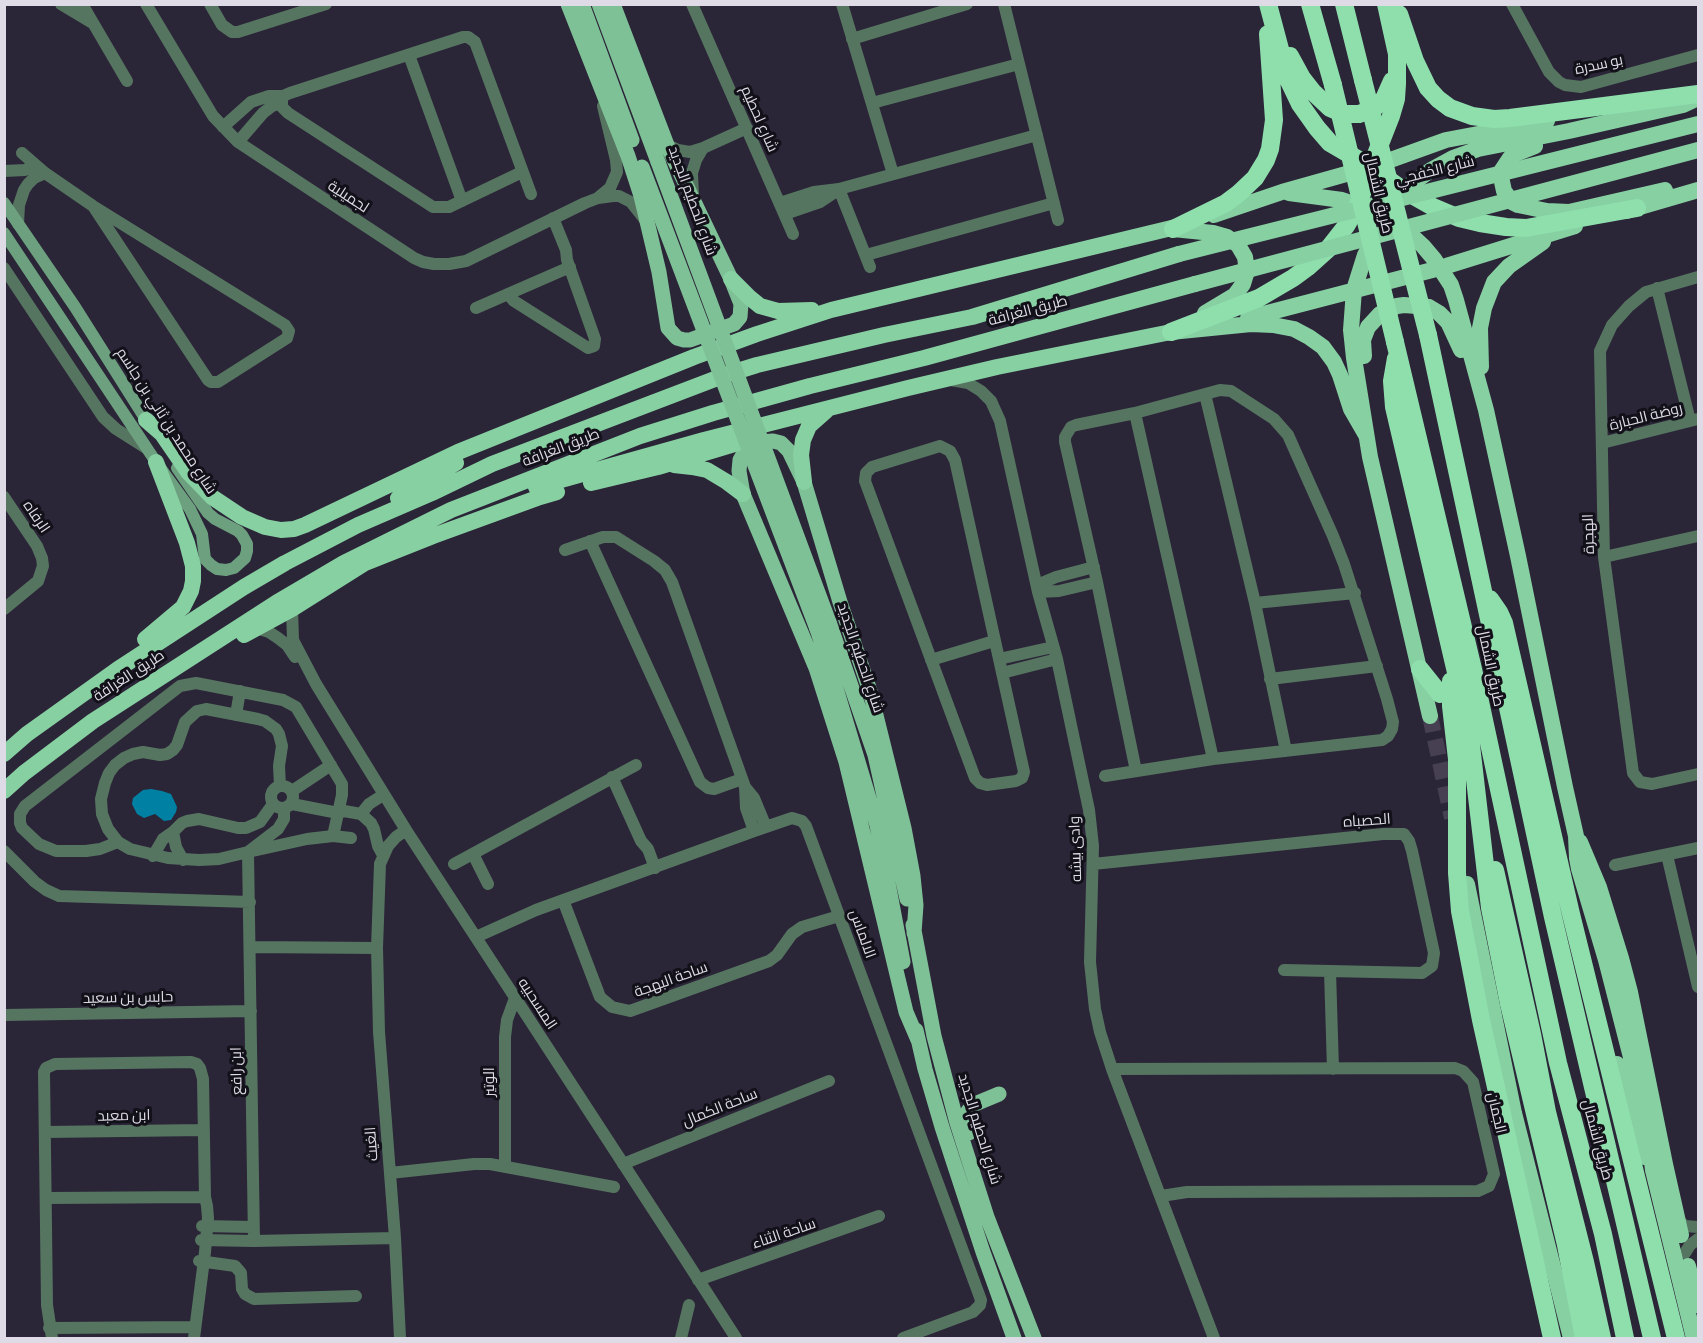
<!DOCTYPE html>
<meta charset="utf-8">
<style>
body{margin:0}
#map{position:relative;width:1703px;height:1343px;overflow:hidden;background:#2b2538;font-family:Manrope,sans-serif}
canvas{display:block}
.frame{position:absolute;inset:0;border:6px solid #dedbe7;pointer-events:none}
</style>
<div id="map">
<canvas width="1703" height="1343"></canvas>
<div class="frame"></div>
</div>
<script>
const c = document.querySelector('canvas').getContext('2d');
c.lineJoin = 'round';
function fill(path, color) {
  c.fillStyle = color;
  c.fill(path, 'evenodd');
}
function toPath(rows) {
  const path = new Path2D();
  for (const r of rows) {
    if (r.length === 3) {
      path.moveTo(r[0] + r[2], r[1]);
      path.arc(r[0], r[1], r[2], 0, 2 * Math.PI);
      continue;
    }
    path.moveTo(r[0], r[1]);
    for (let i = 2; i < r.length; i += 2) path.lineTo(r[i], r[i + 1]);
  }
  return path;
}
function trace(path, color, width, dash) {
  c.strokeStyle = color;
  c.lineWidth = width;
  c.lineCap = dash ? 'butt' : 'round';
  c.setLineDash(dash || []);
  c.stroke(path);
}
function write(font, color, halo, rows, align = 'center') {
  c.font = font + ' Manrope,Cairo,sans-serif';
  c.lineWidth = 6;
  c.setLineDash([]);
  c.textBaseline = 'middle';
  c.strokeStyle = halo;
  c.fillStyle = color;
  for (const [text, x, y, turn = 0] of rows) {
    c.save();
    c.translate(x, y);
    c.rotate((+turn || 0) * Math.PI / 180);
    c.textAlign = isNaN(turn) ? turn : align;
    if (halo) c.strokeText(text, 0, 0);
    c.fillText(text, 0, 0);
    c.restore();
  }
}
const water = toPath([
 [151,789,162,791,171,794,177,807,176,812,171,820,164,821,155,814,144,818,137,814,132,804,133,798,143,790]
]);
const trunkTunnel = toPath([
 [1430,716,1452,818]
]);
const minor = toPath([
 [61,4,91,22],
 [82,4,127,81],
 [146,4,213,116,238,142,414,258,423,262,434,264,449,264,466,261,585,203,598,198,613,196,619,196,631,202,646,221],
 [210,4,222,25,232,32,238,32,326,4],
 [692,4,793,234],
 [842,4,893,174],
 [1004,4,1058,220],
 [1512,4,1549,72,1559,82,1565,85,1581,87,1698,55],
 [852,39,967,4],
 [409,55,462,201],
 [872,103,1019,64],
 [223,127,251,102,269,96,283,96],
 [238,142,263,113,272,106,281,103],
 [667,145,678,150,690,152,703,148,747,128],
 [22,153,45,173,93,206,285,325,289,331,287,338,218,382,211,382,208,380,93,206],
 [4,171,25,170,35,165],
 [522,172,449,207,433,207,288,113,282,107,282,100,283,96,290,93,463,37,468,37,475,42,531,194],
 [839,189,870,267],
 [693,195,692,173,696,160,703,148],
 [599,197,610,188,617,172,616,160,603,106],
 [780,203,814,192,839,189,1037,135],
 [785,214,820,202,838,190],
 [18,224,19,205,24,190,28,184,34,178,45,173],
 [866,255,1054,203],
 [4,268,103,417,116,429,146,448],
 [1698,277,1646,292,1629,306,1612,325,1600,351,1604,557,1633,773,1640,782,1652,784,1698,774],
 [1657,288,1690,421],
 [508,294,514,301,588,348,594,346,595,339,567,260,566,250,553,218],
 [476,308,570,267],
 [951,380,968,383,981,391,991,401,1000,421,1038,592,1057,659,1089,810,1093,846,1090,962,1095,1009,1100,1032,1112,1069,1214,1338],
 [1205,394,1255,603,1286,751],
 [1135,413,1213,759],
 [1602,443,1698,419],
 [940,446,950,451,955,460,1024,772,1022,778,1016,781,987,785,980,783,975,778,865,481,866,473,872,467,940,446],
 [4,497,37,546,42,558,43,566,38,581,4,609],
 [590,541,700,782,708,788,714,789,742,779],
 [565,550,603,537,616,537,654,561,665,570,672,582,745,787,754,798,766,827],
 [1604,557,1698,536],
 [1037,585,1056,577,1094,567],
 [1038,592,1059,591,1097,582],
 [1255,603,1355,593],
 [292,609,293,640,316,684,406,830,680,1251,736,1338],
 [256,628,269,632,278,638,287,645,295,657],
 [999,659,1053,647],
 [931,660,994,641],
 [1002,673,1057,659],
 [1270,679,1377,666],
 [236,715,240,691],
 [1105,776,1213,759,1382,740,1388,736,1392,729,1393,722,1387,699,1344,564,1333,536,1288,435,1274,419,1231,391,1220,390,1135,413,1076,425,1071,427,1065,437,1065,442,1097,582,1136,771],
 [612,777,641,841,648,849,655,868],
 [282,797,11],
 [280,786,279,766,282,746,279,734,276,729,265,721,258,719,206,709,197,711,185,722,177,745,173,750,167,754,160,755,143,752,133,754,124,758,115,765,109,773,105,783,101,799,102,814,108,829,118,842,130,849,168,858,199,860,219,859,248,852,278,829,284,819,284,808],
 [745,787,746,808,754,831],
 [292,791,331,765],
 [292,804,338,813,344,811,361,814,371,823,374,829,378,846,383,855],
 [361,814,369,804,383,795],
 [173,832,176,847,183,860],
 [118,842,100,849,86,851,56,851,39,844,22,828,20,823,20,814,25,806,180,686,196,683,283,700,296,707,342,784,342,795,333,836],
 [4,851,35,882,46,890,59,896,250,902],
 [473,854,488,884],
 [1667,855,1698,987],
 [153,856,163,839,173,832,182,823,187,821,199,819,238,828,246,828,260,822,273,804],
 [454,864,636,765],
 [1093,864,1383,834,1404,834,1409,841,1412,851,1434,953,1432,966,1422,973,1284,970],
 [1615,865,1698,848],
 [563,900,600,997,612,1007,630,1011,769,961,777,955,792,934,802,927,839,916],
 [476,937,536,910,754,831,792,818,802,821,806,826,981,1300,980,1305,973,1312,903,1338],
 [250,947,377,948],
 [1330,971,1333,1069],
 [4,1015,251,1011],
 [1112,1069,1455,1068,1463,1071,1473,1082,1494,1174,1489,1186,1478,1191,1187,1192,1161,1196],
 [45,1132,204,1130],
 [623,1164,829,1081],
 [505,1167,505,1037,507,1020,515,998],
 [390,1173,474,1164,490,1164,614,1187],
 [46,1198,205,1197],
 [202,1226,253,1227],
 [201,1240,254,1241,395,1238],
 [254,1241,248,852,307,839,333,836,351,838],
 [199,1261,235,1266,241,1273,242,1289,245,1294,254,1299,356,1296],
 [698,1280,879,1216],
 [49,1328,194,1327],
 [52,1338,47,1305,44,1072,46,1068,55,1064,191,1062,197,1064,200,1068,203,1079,205,1197,207,1206,208,1218,205,1252,194,1338],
 [400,1338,395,1238,379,1032,377,948,380,864,388,846,396,837,406,830],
 [681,1338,689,1305]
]);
const tertiary = toPath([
 [1677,1219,1685,1226,1698,1227],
 [1685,1253,1690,1245,1698,1239]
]);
const secondary = toPath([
 [4,203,75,307,150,426],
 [4,233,156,462,190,509,202,534,205,559,211,565,217,569,226,570,234,568,245,558,247,551,247,544,242,535,238,531,215,519,208,513,177,468]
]);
const primary = toPath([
 [568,4,628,156,641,196,659,272,668,328,677,338,684,340,690,340,734,324,740,317,741,304,731,279,667,145,613,4],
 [582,4,632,140],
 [599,4,658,162],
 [829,622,875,755,907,899],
 [817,629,832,675,877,825,903,962],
 [913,925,934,1036,957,1123,987,1217,1034,1338],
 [914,933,916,905,913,876,904,828,870,691,840,602,804,482,789,451,781,443,773,441,761,442,744,453,740,460,739,471,743,494,816,668,846,762,906,1012,918,1040],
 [916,1030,925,1069,942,1127,983,1252,1014,1338],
 [969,1133,965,1121,968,1111,975,1104,999,1094]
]);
const trunk = toPath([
 [1535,146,1515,154,1510,158,1502,170,1501,177,1504,191,1512,202,1518,205,1547,211,1569,212,1665,190],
 [1289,193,1342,200,1373,210,1385,216,1407,231,1423,246,1434,259,1451,285,1456,300,1486,410,1518,556,1565,787,1576,836,1577,858,1579,869,1606,960,1634,1069,1648,1129,1653,1170,1694,1338],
 [1396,200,1403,190,1431,170,1453,158,1478,149,1569,131,1683,105,1698,98],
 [1626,211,1698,190],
 [1214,215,1282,192,1371,167,1446,140,1547,121],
 [1173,229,1213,233,1227,237,1238,245,1245,257,1247,271,1243,284,1235,295,1205,313],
 [1375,235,1365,255,1354,290,1351,330,1354,358,1370,457,1430,716],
 [731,279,749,297,760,306,778,311,812,310],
 [1248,318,1440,268,1575,226],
 [1364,356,1363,340,1368,327,1380,314,1397,306,1404,305,1429,307,1439,313,1448,322,1461,350],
 [1481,367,1480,328,1484,308,1494,282,1509,266,1543,242],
 [146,420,162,434,188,472,212,497,242,517,265,527,281,530,294,529,305,525,458,452,694,357,757,334,831,310,1184,225],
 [674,465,692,467,707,470,727,482,743,494],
 [804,482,801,455,803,440,809,426,826,411],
 [591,483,658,467,751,439],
 [536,487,704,440,908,388,997,367,1171,332,1251,324,1273,325,1294,329,1309,337,1323,347,1334,362,1340,375,1351,409,1366,435],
 [398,498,456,463],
 [244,635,292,609,365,563,433,536,540,497,557,492],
 [145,639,183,607,191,591,193,581,193,566,187,543,156,462],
 [4,754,27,734,118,669,244,587,285,563,358,525,432,493,492,464,728,374,757,365,884,335,972,317,1179,254],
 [4,791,24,773,93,721,276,603,344,563,451,510,640,436,713,413,810,386,924,358,1195,284],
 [1580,842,1599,887,1621,958,1630,992,1665,1164,1681,1235],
 [1467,884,1514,1113,1571,1338],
 [1617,1064,1639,1143,1645,1157],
 [1688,1266,1698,1305]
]);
const motorway = toPath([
 [1268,4,1288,79,1300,104,1317,128,1330,143,1371,167,1403,190,1433,207,1459,218,1480,223,1506,227,1526,228,1637,208],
 [1310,4,1333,85],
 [1344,4,1363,80],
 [1399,14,1415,61,1428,88,1438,99,1450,108,1472,116,1494,119,1510,118,1698,94],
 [1290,56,1302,78,1313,92,1330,108,1344,114,1359,114,1373,109,1384,99,1392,81],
 [1173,229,1226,203,1238,194,1255,178,1266,160,1270,149,1274,120,1268,34],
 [1171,332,1259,298,1293,278,1308,267,1328,249,1346,226,1358,205,1371,167,1391,116,1396,99,1397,84,1397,54,1386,4],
 [1428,335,1553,917,1652,1338],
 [1395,342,1473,669,1558,1063,1603,1234,1625,1338],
 [1396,358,1392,381,1394,407,1469,728,1490,908,1509,1004,1566,1245,1584,1338],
 [1490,599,1499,612,1504,623,1571,914,1676,1338],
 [1420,669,1440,694],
 [1451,681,1451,706,1457,759,1457,873,1460,911,1481,1020,1552,1338],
 [1495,870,1532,1034,1547,1112,1585,1262,1602,1338]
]);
const primaryBridge = toPath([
 [658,162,829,622],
 [642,167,817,629]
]);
const trunkBridge = toPath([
 [1179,254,1698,124],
 [1195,284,1698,150]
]);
const motorwayBridge = toPath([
 [1363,80,1428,335],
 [1333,85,1395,342]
]);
const streetNames = [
 ["بو سدرة",1599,65,-12],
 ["شارع لحطيم",759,119,66],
 ["شارع الخفجي",1435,171,-14],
 ["طريق الشمال",1378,193,77],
 ["لجميلية",348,197,33],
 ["شارع الحطيم الجديد",692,201,70],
 ["طريق الغرافة",1028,311,-15],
 ["روضة الحبارة",1646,417,-14],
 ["شارع محمد بن ثاني بن جاسم",166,421,57],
 ["طريق الغرافة",561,448,-21],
 ["الرفاه",36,517,56],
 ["الهجرة",1589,534,-92],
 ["شارع الحطيم الجديد",860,658,71],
 ["طريق الشمال",1490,666,78],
 ["طريق الغرافة",129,676,-33],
 ["الحصباه",1367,821,-4],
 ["وادى بيشه",1076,849,-92],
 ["الالماس",862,934,70],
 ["ساحة البهجة",671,980,-20],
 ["حابس بن سعيد",128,998,-1],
 ["المسحبيه",537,1004,57],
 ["ابن رافع",237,1071,-91],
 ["الوتير",490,1082,-90],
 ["ساحة الكمال",720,1108,-22],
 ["الجمان",1496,1113,77],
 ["ابن معبد",124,1116,-1],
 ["شارع الحطيم الجديد",979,1129,73],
 ["طريق الشمال",1597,1140,75],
 ["الغيث",372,1144,-94],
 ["ساحة الثناء",784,1234,-19]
];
fill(water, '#0080a3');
trace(trunkTunnel, '#464052', 16, [16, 8]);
trace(minor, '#567560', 12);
trace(tertiary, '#567560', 12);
trace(secondary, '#6da07f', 12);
trace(primary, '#7fc197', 15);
trace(trunk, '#87d0a2', 16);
trace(motorway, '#8fdfad', 18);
trace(primaryBridge, '#7fc197', 15);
trace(trunkBridge, '#87d0a2', 16);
trace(motorwayBridge, '#8fdfad', 18);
write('15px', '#dedbe7', '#121018', streetNames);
</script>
